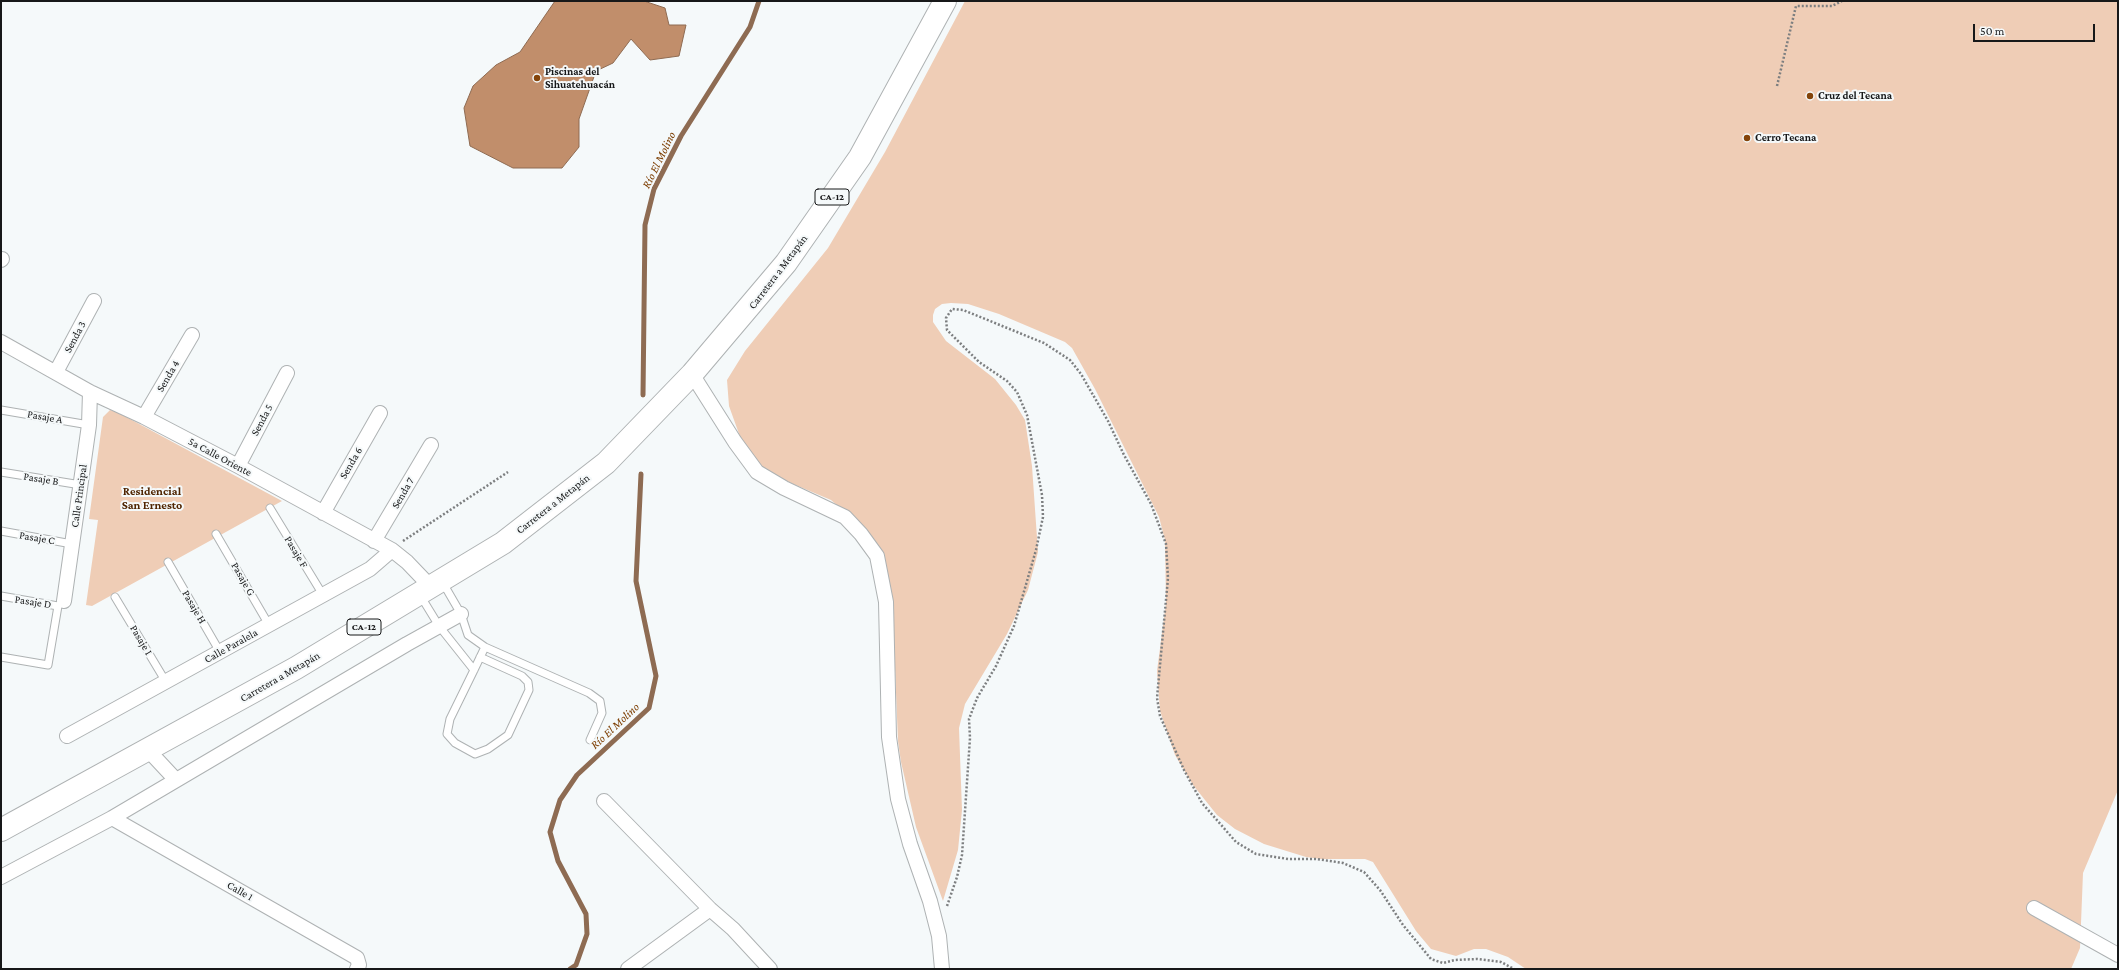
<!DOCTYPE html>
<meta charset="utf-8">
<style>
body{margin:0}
#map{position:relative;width:2119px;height:970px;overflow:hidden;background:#f5f9fa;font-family:"Crimson Pro",serif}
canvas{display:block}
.frame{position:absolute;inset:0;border:2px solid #171819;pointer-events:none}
.scale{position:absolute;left:1973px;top:24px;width:122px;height:18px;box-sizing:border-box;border:2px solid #171819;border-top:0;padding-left:5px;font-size:12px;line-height:14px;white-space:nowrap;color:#171819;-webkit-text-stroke:3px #f5f9fa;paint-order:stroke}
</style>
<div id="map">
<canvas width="2119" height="970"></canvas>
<div class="frame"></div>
<div class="scale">50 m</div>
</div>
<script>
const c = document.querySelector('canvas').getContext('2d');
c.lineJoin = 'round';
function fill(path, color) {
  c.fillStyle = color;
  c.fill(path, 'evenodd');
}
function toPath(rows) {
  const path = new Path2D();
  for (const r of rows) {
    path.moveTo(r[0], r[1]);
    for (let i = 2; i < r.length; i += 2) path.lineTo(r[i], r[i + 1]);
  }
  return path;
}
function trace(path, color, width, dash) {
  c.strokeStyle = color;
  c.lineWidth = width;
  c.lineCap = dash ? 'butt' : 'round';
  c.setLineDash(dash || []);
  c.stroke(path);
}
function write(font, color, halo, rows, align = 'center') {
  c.font = font + ' "Crimson Pro",serif';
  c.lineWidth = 4;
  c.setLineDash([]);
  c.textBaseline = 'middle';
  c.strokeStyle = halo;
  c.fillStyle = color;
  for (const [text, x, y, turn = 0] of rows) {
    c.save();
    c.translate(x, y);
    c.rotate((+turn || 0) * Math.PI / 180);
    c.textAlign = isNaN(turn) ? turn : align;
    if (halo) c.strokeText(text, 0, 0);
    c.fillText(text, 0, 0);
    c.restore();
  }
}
const green = toPath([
 [965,1,2118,1,2118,790,2083,873,2080,948,2071,969,1526,969,1508,957,1486,949,1474,949,1456,956,1431,949,1416,931,1373,862,1365,859,1321,859,1306,857,1264,844,1235,829,1217,815,1193,785,1175,755,1160,711,1157,671,1166,603,1165,540,1159,517,1095,389,1072,348,1065,342,999,314,968,304,951,303,942,304,935,309,933,315,933,322,946,341,995,379,1016,405,1025,420,1032,466,1038,552,1028,590,1007,634,965,704,959,728,962,810,958,850,943,901,916,827,901,762,898,741,893,620,887,572,852,518,831,500,779,478,762,467,743,445,729,406,727,380,745,351,828,248,885,152],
 [110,410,117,412,282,501,92,606,86,605,98,520,89,519,103,417]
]);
const water = toPath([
 [555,1,644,1,665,8,669,25,686,25,679,56,650,60,631,39,613,63,596,71,579,119,579,147,562,168,513,168,470,146,464,108,473,86,496,65,520,52,555,1]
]);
const stream = toPath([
 [643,395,645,225,654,189,681,136,750,27,759,1],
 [570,969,576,965,587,934,586,914,558,861,550,832,560,800,577,775,649,708,656,676,636,581,641,474]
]);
const path = toPath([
 [1777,86,1796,6,1832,6,1842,1],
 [403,541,508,472],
 [947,906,957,877,962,855,970,738,969,719,977,698,996,666,1014,626,1036,550,1043,517,1042,495,1027,415,1017,392,1007,381,979,362,947,330,946,318,952,309,963,310,1044,343,1070,360,1081,374,1108,421,1124,455,1151,504,1166,544,1168,578,1157,698,1160,716,1184,770,1202,803,1236,842,1256,854,1288,859,1317,859,1343,863,1364,872,1380,890,1403,925,1431,959,1443,963,1455,960,1477,959,1501,962,1514,969]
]);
const service = toPath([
 [1,410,89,425],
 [1,472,81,485],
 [270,508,323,595],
 [1,531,72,544],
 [216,534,269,625],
 [168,562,220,652],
 [443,583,461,614,468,635,485,647,589,693,600,701,602,713,590,740],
 [420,595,439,626,474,670],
 [1,596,58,606,61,603],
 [115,597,166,682],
 [1,657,48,665,58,606],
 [480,657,522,676,528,682,529,690,508,735,488,749,475,754,455,743,447,734,450,719,474,670,485,647]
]);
const minor = toPath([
 [1,260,2,259],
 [1,342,90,392,144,417,238,466,392,550,407,562,430,586],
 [56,372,94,301],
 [692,374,735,442,757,472,784,488,845,517,861,534,877,556,886,602,889,737,898,799,910,844,930,901,939,936,942,969],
 [144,417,192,335],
 [238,466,287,373],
 [323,513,380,413],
 [374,541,431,445],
 [64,601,89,425,90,392],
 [67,736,370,569,392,550],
 [148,750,176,780],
 [604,801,710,909,733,929,770,969],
 [112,818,357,958,359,965,357,969],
 [1,877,112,818,407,644,461,614],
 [2034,908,2118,955],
 [628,969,710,909]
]);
const primary = toPath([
 [1,830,296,668,503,543,606,463,692,374,786,263,860,157,945,1]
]);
const markers = [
 [537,78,4,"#84440a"],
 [1810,96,4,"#84440a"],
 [1747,138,4,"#84440a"]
];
const shields = [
 [832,197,34],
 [364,627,34]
];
const shieldNames = [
 ["CA-12",832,197],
 ["CA-12",364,627]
];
const poiNames = [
 ["Piscinas del",545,72],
 ["Sihuatehuacán",545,85],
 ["Cruz del Tecana",1818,96],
 ["Cerro Tecana",1755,138]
];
const streetNames = [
 ["Carretera a Metapán",778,272,-53],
 ["Senda 3",75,337,-62],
 ["Senda 4",168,376,-60],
 ["Pasaje A",45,417,10],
 ["Senda 5",262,420,-62],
 ["5a Calle Oriente",220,457,28],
 ["Senda 6",351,463,-60],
 ["Pasaje B",41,479,9],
 ["Senda 7",403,493,-60],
 ["Calle Principal",79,496,-82],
 ["Carretera a Metapán",553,504,-38],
 ["Pasaje C",37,538,10],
 ["Pasaje F",296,552,59],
 ["Pasaje G",243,579,60],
 ["Pasaje D",33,602,9],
 ["Pasaje H",194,607,60],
 ["Pasaje I",141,640,59],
 ["Calle Paralela",231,646,-29],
 ["Carretera a Metapán",280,677,-30],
 ["Calle 1",240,891,30]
];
const waterNames = [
 ["Río El Molino",659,160,-64],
 ["Río El Molino",615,726,-43]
];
const neighbourhoodNames = [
 ["Residencial",152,491],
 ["San Ernesto",152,505]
];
fill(green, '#efcdb6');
fill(water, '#c18e6b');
trace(water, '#8e6b52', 1);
trace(stream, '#8e6b52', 5);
trace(service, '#aeb2b3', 9);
trace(minor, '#aeb2b3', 16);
trace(primary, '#aeb2b3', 24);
trace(path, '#7d7f80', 2.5, [2, 2]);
trace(service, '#fff', 7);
trace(minor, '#fff', 14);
trace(primary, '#fff', 22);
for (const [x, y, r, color] of markers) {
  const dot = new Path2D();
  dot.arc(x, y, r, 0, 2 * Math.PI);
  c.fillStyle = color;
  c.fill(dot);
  trace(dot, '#f5f9fa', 1.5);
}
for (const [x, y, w] of shields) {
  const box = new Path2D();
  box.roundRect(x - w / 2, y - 8, w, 16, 3);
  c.fillStyle = '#f5f9fa';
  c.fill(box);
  trace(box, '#171819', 1);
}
write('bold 10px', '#171819', null, shieldNames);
write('bold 11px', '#171819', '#f5f9fa', poiNames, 'left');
write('11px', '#171819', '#f5f9fa', streetNames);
write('italic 12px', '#7c3d00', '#f5f9fa', waterNames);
write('bold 12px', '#4f2400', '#f5f9fa', neighbourhoodNames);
</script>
